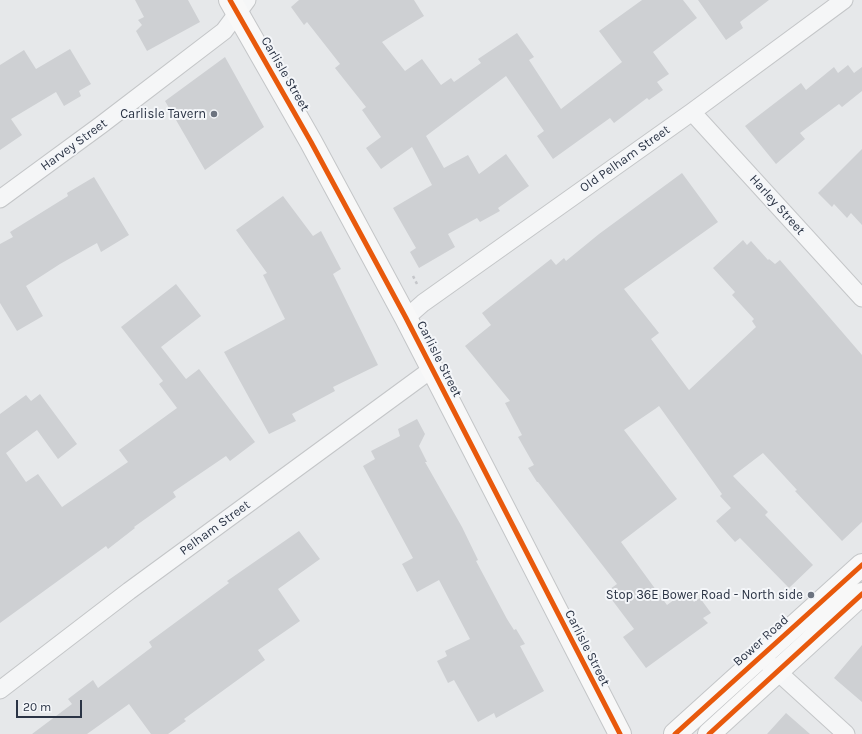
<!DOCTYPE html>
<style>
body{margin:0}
#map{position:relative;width:862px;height:734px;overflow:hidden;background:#e6e8ea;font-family:Karla,sans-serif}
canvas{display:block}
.scale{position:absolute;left:16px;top:700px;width:66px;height:18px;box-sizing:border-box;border:2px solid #2b3445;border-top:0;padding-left:5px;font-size:12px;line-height:14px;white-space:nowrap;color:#2b3445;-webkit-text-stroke:3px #f4f6f9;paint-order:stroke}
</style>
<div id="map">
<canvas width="862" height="734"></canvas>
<div class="scale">20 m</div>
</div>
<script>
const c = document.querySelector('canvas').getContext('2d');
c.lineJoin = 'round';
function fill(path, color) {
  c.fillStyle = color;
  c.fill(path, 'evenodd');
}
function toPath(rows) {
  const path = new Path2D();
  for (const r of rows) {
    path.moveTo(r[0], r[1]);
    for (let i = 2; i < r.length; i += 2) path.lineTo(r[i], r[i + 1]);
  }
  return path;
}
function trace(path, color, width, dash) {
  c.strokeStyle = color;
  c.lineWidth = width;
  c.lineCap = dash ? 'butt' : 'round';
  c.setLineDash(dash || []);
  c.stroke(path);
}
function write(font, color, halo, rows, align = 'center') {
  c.font = font + ' Karla,sans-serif';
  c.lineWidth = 4;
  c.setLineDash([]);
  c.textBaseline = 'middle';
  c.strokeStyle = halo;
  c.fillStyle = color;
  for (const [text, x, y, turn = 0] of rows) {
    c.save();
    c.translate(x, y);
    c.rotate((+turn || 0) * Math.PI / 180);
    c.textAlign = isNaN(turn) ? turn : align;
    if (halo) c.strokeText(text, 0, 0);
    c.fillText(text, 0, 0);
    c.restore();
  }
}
const building = toPath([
 [135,0,188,0,200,22,147,51,136,31,142,25,138,20,144,17],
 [299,0,414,0,424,16,382,42,405,71,422,59,441,85,451,78,454,82,481,63,478,59,517,33,534,57,529,60,561,109,622,62,599,31,642,0,683,0,697,18,653,52,669,74,657,82,663,90,649,100,647,98,614,123,610,118,553,159,537,136,544,131,506,76,426,136,444,168,468,155,479,174,506,154,529,186,498,208,500,211,480,222,477,218,448,234,455,247,419,268,410,252,416,248,393,208,432,185,412,147,381,169,366,148,381,137,362,110,366,107,335,68,340,64,311,27,307,22,304,25,291,7],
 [698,0,769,0,740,22,743,28,726,40],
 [70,49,91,84,79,91,81,96,64,106,56,92,11,119,22,135,0,150,0,65,24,50,36,69],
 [225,57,264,127,205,170,165,101],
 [848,65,854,73,862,67,862,91,842,107,839,104,800,133,805,139,776,164,745,126,801,83,806,90,834,67,838,73],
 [862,149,862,225,851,213,847,218,834,204,832,207,818,193],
 [682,173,718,222,624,289,659,333,651,339,689,390,756,327,752,321,754,319,732,295,735,292,713,268,743,240,747,245,751,241,768,260,769,259,775,264,780,260,862,355,862,522,842,541,795,491,797,490,763,453,733,476,768,512,765,515,813,565,789,588,740,538,735,542,716,521,731,508,720,496,722,494,659,406,655,409,624,430,677,499,621,542,667,605,686,591,694,602,700,598,711,613,703,618,708,623,646,668,623,637,634,629,606,592,617,584,538,482,537,482,528,468,534,465,518,437,522,435,505,403,510,401,465,346,491,325,482,313,551,259,556,265,564,258,566,261,599,234],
 [94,177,129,235,101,252,97,243,60,264,26,286,43,316,17,331,0,303,0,244,13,237,10,232,68,196,67,193],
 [283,196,313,236,321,231,341,269,333,274,378,365,333,387,335,391,292,414,296,421,269,434,224,352,285,319,263,275,267,273,236,230],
 [176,284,201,316,161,347,186,379,199,369,255,442,230,461,226,456,173,492,176,497,134,527,135,528,108,549,106,546,0,623,0,414,26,395,31,401,40,394,77,444,58,459,37,430,6,453,26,482,38,474,62,507,128,462,119,450,177,408,159,384,163,381,121,327],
 [417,419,425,434,419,446,427,462,425,462,462,527,478,560,476,561,507,619,514,630,516,629,525,644,520,646,544,691,496,718,494,713,478,722,454,680,448,683,437,661,447,656,445,651,470,639,439,580,417,592,402,564,413,558,363,466,375,459,371,451,400,436,398,429],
 [299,531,320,559,278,589,300,621,258,650,265,660,184,719,186,721,168,734,151,734,129,704,87,734,32,734,72,704,68,699,93,680,98,688,152,647,149,642,229,583,227,581],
 [862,645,862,702,834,678],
 [786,713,810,734,767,734]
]);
const path = toPath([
 [413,276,417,284]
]);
const street = toPath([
 [692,112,862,298],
 [0,199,101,125,224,31,247,0],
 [406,318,423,303,692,112,844,0],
 [768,663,846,734],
 [0,690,129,591,432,369]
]);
const secondary = toPath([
 [230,0,311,142,406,318,620,734],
 [675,734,862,565],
 [709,734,862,594]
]);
const cycleway = toPath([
 [230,0,311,142,406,318,620,734],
 [675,734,862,565],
 [709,734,862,594]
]);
const markers = [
 [214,114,4,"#6c737f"],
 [811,595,4,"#6c737f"]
];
const streetNames = [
 ["Carlisle Street",285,74,60],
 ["Harvey Street",74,145,-36],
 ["Old Pelham Street",625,159,-35],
 ["Harley Street",777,205,48],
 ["Carlisle Street",439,359,63],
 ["Pelham Street",215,528,-36],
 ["Bower Road",761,641,-42],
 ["Carlisle Street",587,648,63]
];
const poiNames = [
 ["Carlisle Tavern",206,114],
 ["Stop 36E Bower Road - North side",803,595]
];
fill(building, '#ced0d3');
trace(street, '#c4c6c8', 19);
trace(secondary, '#c4c6c8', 24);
trace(path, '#c5c6ca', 2.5, [3, 3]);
trace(street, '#f5f6f7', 17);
trace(secondary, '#f8f8f8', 22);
trace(cycleway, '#e8590c', 5);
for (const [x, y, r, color] of markers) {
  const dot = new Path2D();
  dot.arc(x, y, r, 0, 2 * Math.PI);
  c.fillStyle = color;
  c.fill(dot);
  trace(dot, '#f4f6f9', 1.5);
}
write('13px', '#2b3445', '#f4f6f9', streetNames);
write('13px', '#2b3445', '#f4f6f9', poiNames, 'right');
</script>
